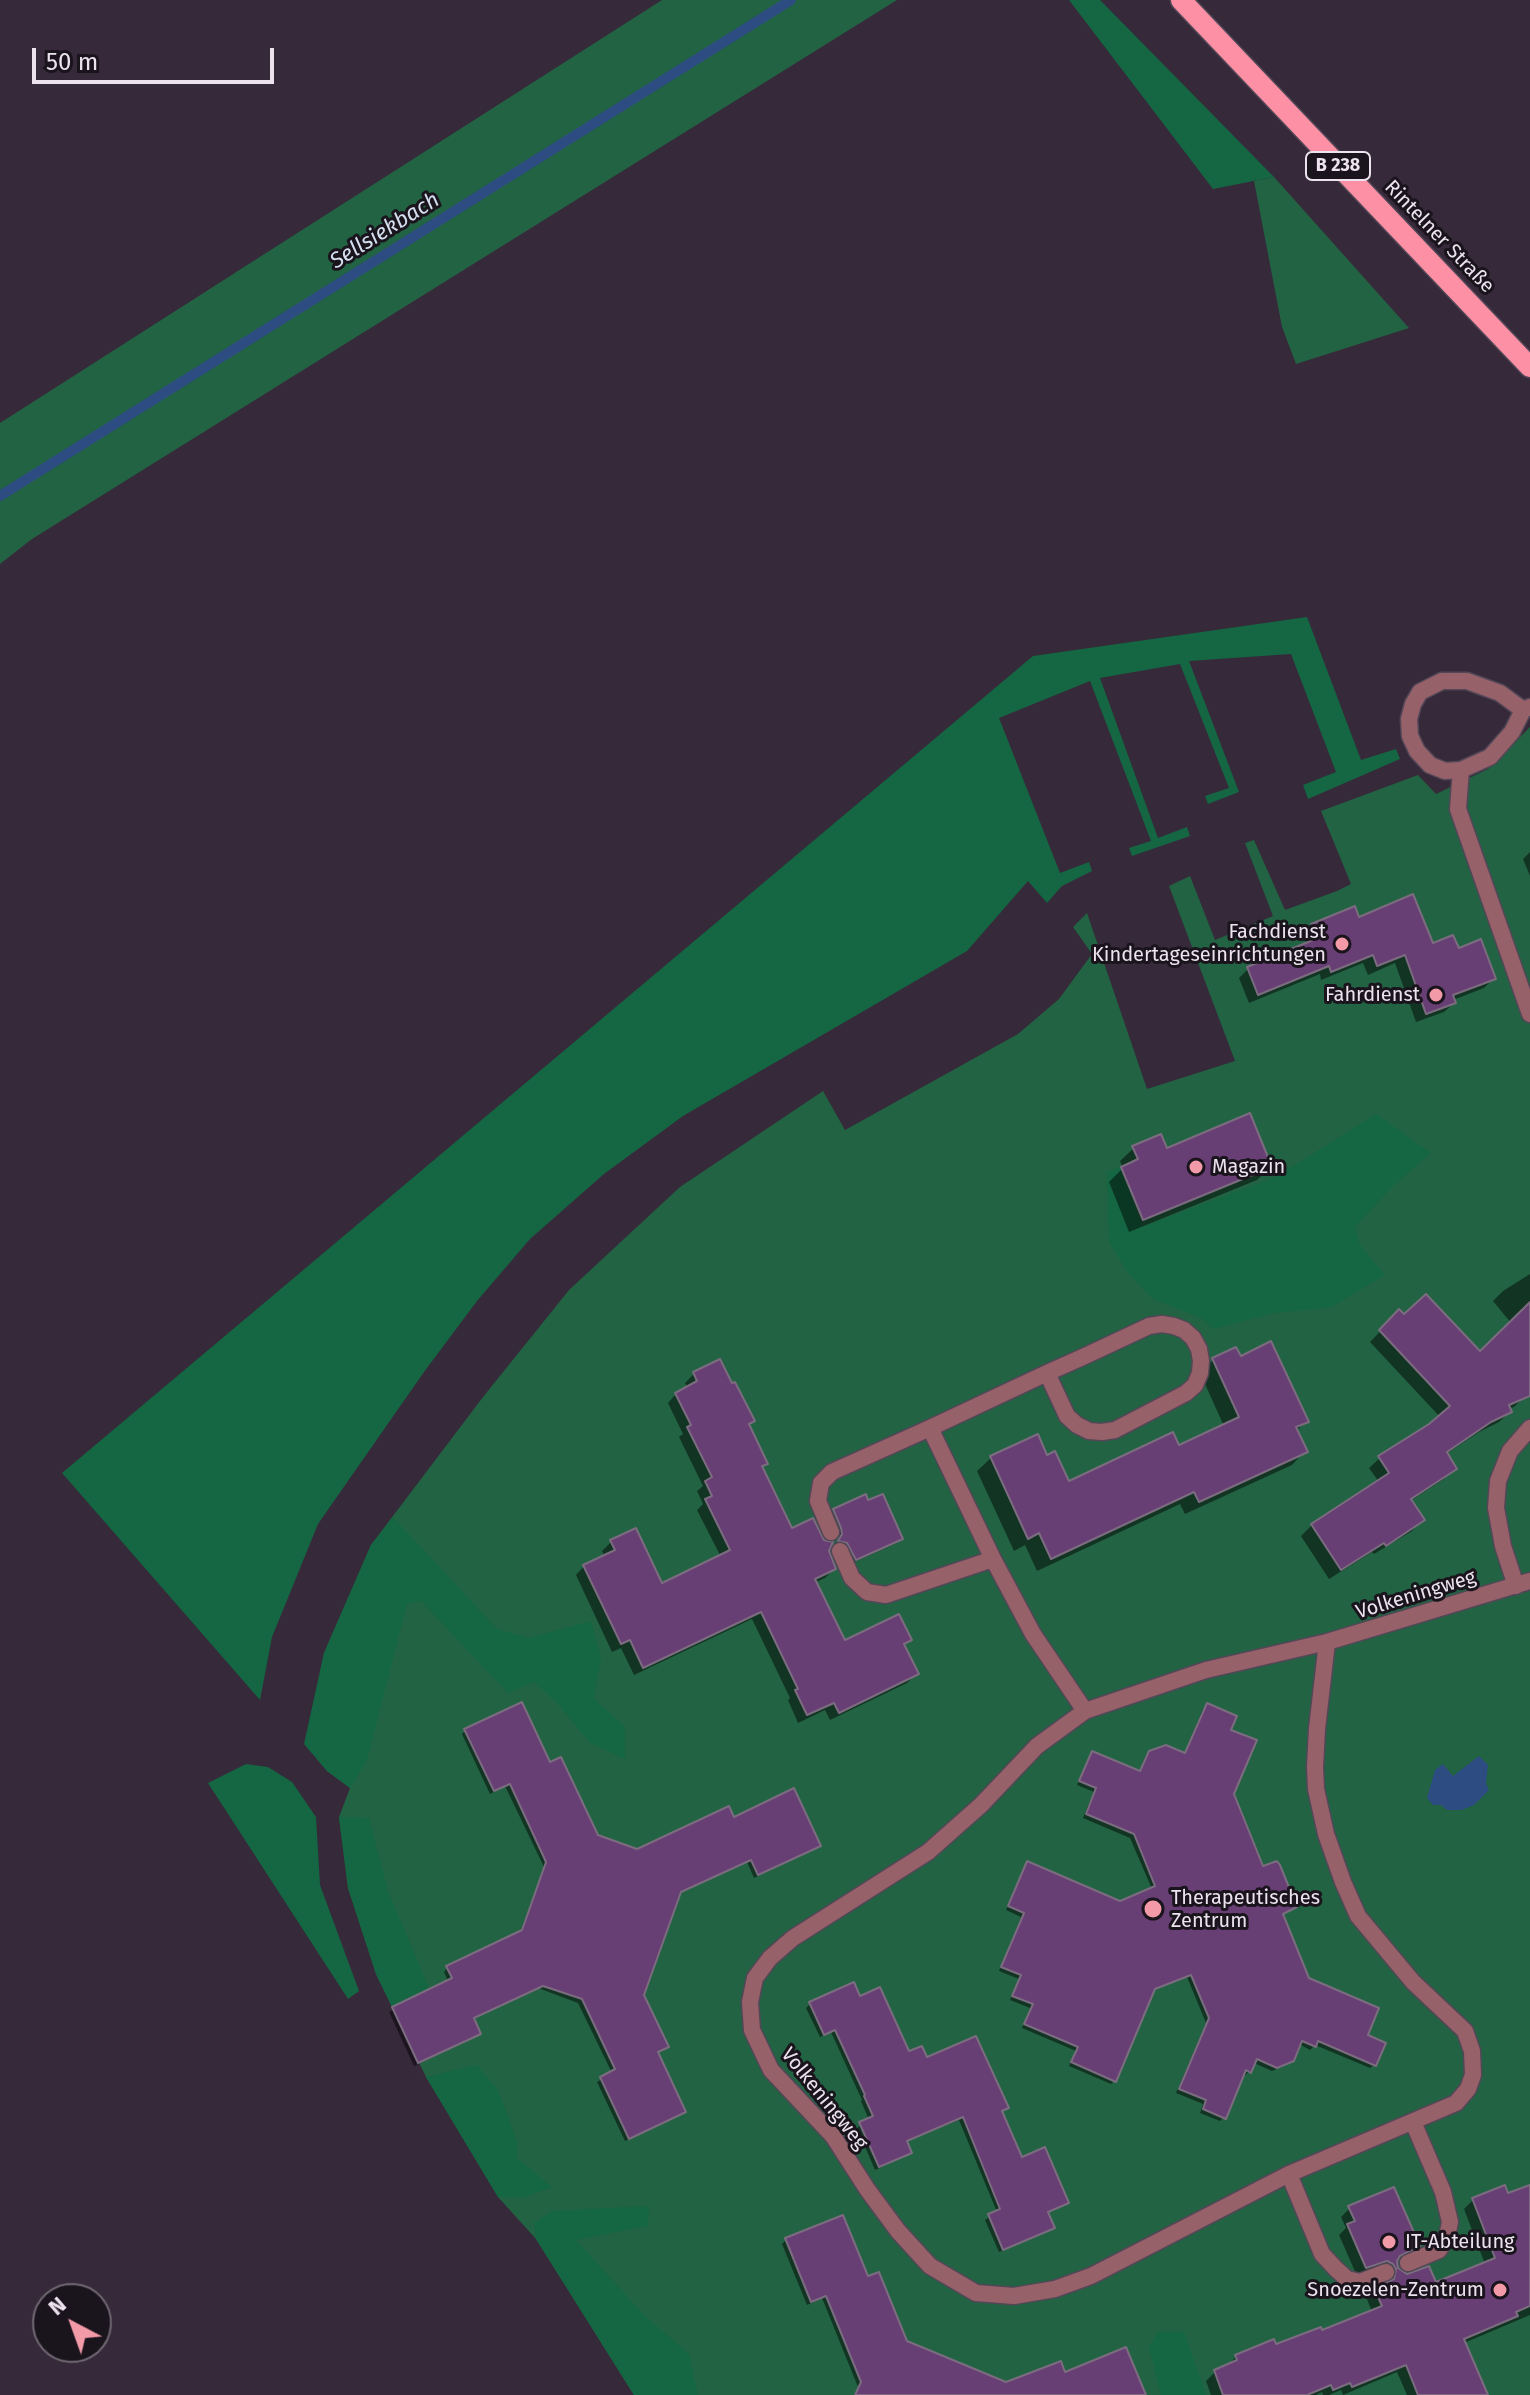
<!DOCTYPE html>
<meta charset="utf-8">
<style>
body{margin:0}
#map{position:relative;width:1530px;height:2395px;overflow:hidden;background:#36293a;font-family:"Fira Sans",sans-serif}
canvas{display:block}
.north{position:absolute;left:32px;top:2283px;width:80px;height:80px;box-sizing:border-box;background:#1a141c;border:2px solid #6e6770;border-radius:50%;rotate:319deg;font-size:22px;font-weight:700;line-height:32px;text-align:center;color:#ece3ee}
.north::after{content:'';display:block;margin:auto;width:28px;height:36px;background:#f39aa9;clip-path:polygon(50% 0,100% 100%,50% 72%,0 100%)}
.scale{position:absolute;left:32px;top:48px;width:242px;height:36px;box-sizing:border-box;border:4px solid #ece3ee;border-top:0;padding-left:10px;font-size:24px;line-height:28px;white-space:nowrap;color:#ece3ee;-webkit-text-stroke:6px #1a141c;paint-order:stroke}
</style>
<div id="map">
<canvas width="1530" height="2395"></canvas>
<div class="north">N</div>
<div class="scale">50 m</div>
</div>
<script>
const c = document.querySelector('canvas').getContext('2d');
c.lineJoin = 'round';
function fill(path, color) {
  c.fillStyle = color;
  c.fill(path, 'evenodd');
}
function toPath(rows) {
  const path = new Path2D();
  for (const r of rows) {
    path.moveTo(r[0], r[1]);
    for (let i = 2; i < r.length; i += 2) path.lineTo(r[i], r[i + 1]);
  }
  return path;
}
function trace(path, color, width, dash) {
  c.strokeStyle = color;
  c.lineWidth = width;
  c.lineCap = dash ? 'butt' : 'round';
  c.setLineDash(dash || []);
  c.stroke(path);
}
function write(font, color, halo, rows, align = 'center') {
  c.font = font + ' "Fira Sans",sans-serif';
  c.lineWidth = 6;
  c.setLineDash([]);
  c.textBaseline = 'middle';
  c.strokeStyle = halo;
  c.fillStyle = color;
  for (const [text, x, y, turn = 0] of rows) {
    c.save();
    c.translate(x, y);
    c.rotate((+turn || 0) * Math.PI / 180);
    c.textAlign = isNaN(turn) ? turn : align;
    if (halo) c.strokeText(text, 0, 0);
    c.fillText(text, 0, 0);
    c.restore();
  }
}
const green = toPath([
 [662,0,897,0,32,539,0,564,0,423],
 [1274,177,1409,328,1296,364,1282,327,1254,181],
 [1530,727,1530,2395,634,2395,536,2239,498,2197,426,2077,376,1974,348,1888,339,1817,350,1788,327,1771,305,1744,324,1653,371,1545,483,1397,569,1290,680,1187,823,1091,845,1130,1018,1034,1059,999,1092,954,1073,927,1087,913,1147,1089,1235,1061,1169,886,1190,876,1215,940,1273,916,1245,843,1254,840,1285,910,1337,891,1351,884,1321,811,1418,775,1436,794,1488,769]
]);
const forest = toPath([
 [1069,0,1100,0,1274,177,1213,189],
 [1307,617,1361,760,1396,749,1400,759,1308,799,1303,785,1336,772,1291,654,1189,661,1239,792,1208,804,1205,796,1229,788,1180,664,1100,678,1158,838,1187,827,1190,836,1132,856,1129,848,1151,841,1090,681,999,718,1060,873,1089,862,1092,871,1062,886,1047,903,1028,881,967,951,683,1116,604,1174,530,1239,477,1301,424,1372,318,1524,272,1637,260,1700,62,1473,1033,656],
 [1376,1114,1431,1153,1393,1186,1355,1227,1360,1245,1385,1275,1331,1307,1274,1313,1213,1329,1201,1318,1152,1298,1128,1273,1109,1242,1107,1172,1121,1167,1142,1227,1276,1177],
 [393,1517,497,1629,529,1638,591,1621,601,1657,594,1699,625,1727,625,1759,590,1743,557,1703,534,1682,508,1693,421,1601,407,1604,367,1760,350,1788,327,1771,304,1744,324,1653,371,1545],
 [246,1764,268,1767,292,1782,316,1817,320,1885,359,1991,348,1999,208,1783],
 [339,1817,369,1818,388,1891,429,1988,392,2007,376,1974,348,1888],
 [477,2065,498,2090,517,2141,517,2158,552,2187,524,2197,498,2197,426,2077],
 [649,2206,648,2226,576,2240,645,2316,689,2354,698,2395,634,2395,536,2239,534,2223,552,2211],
 [1158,2332,1184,2332,1206,2395,1161,2395,1149,2347]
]);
const water = toPath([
 [1479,1756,1488,1765,1486,1783,1489,1790,1474,1805,1462,1810,1447,1810,1441,1805,1433,1805,1427,1798,1435,1770,1443,1764,1453,1776]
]);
const shadow = toPath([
 [1530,852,1530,876,1523,859],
 [1358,919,1432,946,1457,950,1494,978,1484,988,1453,1000,1454,1003,1444,1012,1416,1022,1395,963,1368,975,1363,963,1321,980,1320,974,1249,1003,1239,978,1248,969,1307,944,1303,935,1312,926],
 [1134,1148,1166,1150,1270,1167,1257,1180,1129,1232,1109,1182,1123,1168,1120,1161],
 [1530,1274,1530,1391,1514,1407,1509,1409,1510,1412,1499,1422,1479,1432,1446,1454,1455,1468,1444,1479,1410,1501,1422,1520,1412,1531,1374,1554,1372,1552,1329,1579,1301,1536,1312,1525,1379,1482,1369,1468,1380,1458,1440,1417,1370,1342,1399,1312,1480,1354,1511,1323,1493,1301,1503,1291],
 [1240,1359,1306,1421,1296,1431,1305,1451,1292,1465,1185,1514,1180,1504,1037,1571,1025,1545,1014,1551,977,1471,991,1458,1046,1457,1068,1483,1178,1447,1224,1426,1200,1373,1213,1360],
 [694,1374,752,1421,747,1426,765,1463,760,1468,791,1530,827,1550,834,1569,825,1578,814,1583,844,1643,909,1640,903,1647,916,1674,907,1683,830,1720,825,1710,798,1723,788,1700,790,1698,752,1619,634,1675,621,1648,612,1652,576,1575,584,1566,605,1557,602,1551,611,1542,635,1531,661,1586,721,1557,697,1510,703,1504,697,1491,703,1486,679,1437,683,1434,668,1403,676,1394,688,1388,685,1383],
 [834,1510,901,1539,897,1543,852,1563,843,1546,836,1544,839,1540,838,1533,830,1514],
 [1207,1706,1229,1731,1232,1794,1262,1868,1295,1907,1281,1915,1307,1980,1365,2036,1374,2065,1370,2068,1315,2045,1310,2050,1299,2044,1292,2060,1288,2064,1272,2071,1254,2063,1246,2075,1242,2074,1224,2117,1220,2121,1200,2113,1203,2104,1176,2093,1206,2023,1187,1977,1152,1991,1115,2080,1111,2084,1069,2066,1076,2051,1022,2028,1030,2008,1010,2000,1019,1979,999,1971,1021,1917,1006,1910,1024,1868,1028,1864,1120,1903,1152,1889,1130,1838,1083,1818,1094,1792,1077,1785,1089,1757,1092,1753,1139,1773,1145,1757,1150,1753,1184,1754,1203,1709],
 [466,1730,549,1765,596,1837,637,1851,733,1819,819,1845,815,1849,754,1878,747,1862,678,1894,642,1995,667,2047,656,2053,684,2111,680,2115,625,2141,597,2082,612,2073,578,2003,538,1988,472,2020,475,2037,414,2066,389,2012,448,1981,444,1972,447,1968,520,1933,544,1867,505,1786,490,1794,462,1734],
 [859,1999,908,2054,926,2059,1006,2108,1000,2112,1021,2160,1067,2203,1046,2213,1052,2227,1049,2231,999,2252,985,2220,997,2212,959,2120,905,2142,910,2152,906,2156,875,2170,857,2128,869,2120,861,2101,862,2100,831,2032,820,2037,806,2008,810,2004],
 [1530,2187,1530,2315,1464,2343,1486,2395,1407,2395,1397,2372,1343,2395,1341,2390,1329,2395,1323,2395,1322,2392,1316,2395,1211,2395,1206,2381,1215,2372,1228,2367,1236,2356,1321,2333,1372,2312,1367,2299,1376,2290,1387,2285,1389,2278,1357,2276,1339,2235,1346,2228,1341,2217,1350,2208,1418,2246,1409,2254,1395,2261,1396,2269,1407,2276,1435,2284,1485,2264,1464,2209,1473,2200,1507,2196],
 [842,2217,867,2279,906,2342,1006,2385,1064,2374,1144,2395,854,2395,858,2387,822,2298,807,2305,782,2244,786,2240]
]);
const stream = toPath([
 [0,496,791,0]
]);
const building = toPath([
 [1413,894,1433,943,1453,935,1459,948,1481,939,1496,979,1453,995,1456,1003,1426,1014,1405,955,1377,966,1373,955,1331,972,1329,966,1258,995,1247,967,1318,938,1311,924,1355,906,1359,917,1413,894],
 [1250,1113,1272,1167,1143,1220,1121,1167,1138,1159,1132,1146,1161,1134,1167,1148,1250,1113],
 [1426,1294,1480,1351,1530,1302,1530,1396,1509,1405,1512,1412,1491,1422,1447,1452,1457,1469,1411,1499,1425,1520,1386,1546,1384,1543,1341,1570,1311,1524,1389,1473,1378,1456,1429,1424,1450,1406,1379,1330,1399,1309,1404,1314,1426,1294],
 [1271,1341,1309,1422,1296,1427,1308,1452,1199,1502,1194,1492,1051,1559,1039,1533,1028,1539,990,1456,1038,1434,1047,1455,1055,1451,1069,1481,1173,1432,1179,1445,1239,1417,1212,1358,1236,1347,1241,1356,1271,1341],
 [720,1359,732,1383,735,1382,755,1421,749,1424,768,1464,762,1466,792,1528,813,1518,824,1540,833,1542,829,1551,836,1569,815,1579,845,1640,899,1614,912,1640,904,1644,919,1674,839,1713,834,1703,807,1715,795,1690,798,1689,761,1612,643,1668,630,1640,621,1644,583,1565,615,1550,610,1540,636,1528,662,1583,730,1550,705,1499,712,1496,705,1481,712,1477,687,1427,691,1425,675,1393,697,1381,693,1372,720,1359],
 [866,1494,868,1500,883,1494,903,1539,856,1560,847,1543,838,1541,842,1534,841,1528,833,1509,866,1494],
 [522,1702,550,1762,561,1757,598,1835,637,1849,729,1806,734,1817,794,1788,821,1846,758,1875,751,1860,681,1892,644,1995,669,2047,658,2052,686,2112,629,2139,600,2077,615,2069,582,1999,543,1986,474,2018,481,2034,418,2063,392,2007,452,1978,446,1966,522,1930,546,1862,510,1784,494,1791,464,1729,522,1702],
 [1207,1703,1237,1716,1231,1730,1257,1740,1234,1794,1263,1866,1277,1861,1280,1865,1297,1907,1283,1914,1309,1978,1379,2008,1368,2035,1386,2043,1376,2066,1318,2041,1316,2047,1302,2041,1294,2061,1277,2068,1257,2059,1251,2073,1246,2070,1226,2119,1203,2109,1206,2100,1179,2089,1209,2018,1191,1975,1155,1989,1116,2082,1071,2062,1078,2047,1024,2024,1033,2004,1012,1996,1021,1975,1001,1967,1024,1913,1008,1906,1027,1861,1120,1901,1155,1886,1134,1834,1086,1814,1096,1788,1079,1781,1092,1751,1140,1771,1149,1751,1166,1745,1185,1753,1207,1703],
 [854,1982,860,1996,880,1987,909,2051,922,2046,927,2057,976,2036,1009,2108,1002,2111,1022,2157,1045,2147,1069,2203,1048,2212,1055,2228,1003,2250,988,2214,1000,2209,963,2117,907,2141,912,2153,879,2167,859,2122,873,2116,864,2096,865,2095,835,2030,824,2035,809,2002,854,1982],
 [1505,2185,1508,2193,1530,2185,1530,2306,1516,2312,1518,2316,1464,2339,1488,2395,1418,2395,1406,2365,1352,2387,1350,2383,1333,2390,1331,2385,1307,2395,1223,2395,1214,2370,1237,2360,1235,2355,1274,2339,1276,2344,1321,2327,1322,2330,1382,2306,1374,2288,1394,2279,1396,2269,1393,2264,1387,2261,1366,2268,1347,2224,1355,2221,1348,2206,1394,2187,1420,2246,1400,2256,1397,2261,1398,2268,1407,2274,1429,2266,1436,2282,1495,2258,1472,2198,1505,2185],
 [843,2215,868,2276,879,2272,907,2341,1006,2382,1061,2361,1065,2372,1126,2347,1146,2395,855,2395,861,2382,826,2296,811,2302,785,2238,843,2215]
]);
const street = toPath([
 [1523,710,1500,693,1467,681,1442,681,1420,692,1413,704,1409,719,1410,736,1417,751,1430,765,1445,771,1461,770,1490,757,1512,732,1523,710,1530,707],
 [1461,770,1458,809,1530,1014],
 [1047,1373,1067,1416,1077,1425,1089,1431,1102,1432,1115,1430,1186,1393,1195,1385,1200,1373,1201,1361,1199,1349,1193,1338,1184,1330,1174,1326,1162,1324,1149,1326,1085,1356,1047,1373,930,1428,993,1559,1033,1634,1085,1711],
 [831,1532,818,1501,821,1483,832,1472,930,1428],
 [840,1551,852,1578,867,1592,886,1595,993,1559],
 [1516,1586,1503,1546,1496,1508,1498,1481,1510,1451,1530,1428],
 [1327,1642,1317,1729,1315,1767,1316,1789,1326,1834,1343,1882,1358,1916,1413,1982,1465,2031,1472,2051,1473,2075,1468,2089,1456,2103,1289,2174,1091,2276,1055,2289,1014,2296,976,2293,930,2266,898,2231,867,2189,833,2136,771,2070,752,2030,750,2002,755,1978,770,1958,793,1938,928,1852,981,1805,1037,1746,1085,1711,1206,1670,1327,1642,1530,1581],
 [1289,2174,1322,2254,1336,2269,1347,2279,1360,2282,1386,2272],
 [1408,2263,1439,2250,1447,2237,1450,2222,1443,2192,1413,2122]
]);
const primary = toPath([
 [1181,0,1530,367]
]);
const markers = [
 [1342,944,8,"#f39aa9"],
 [1436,995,8,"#f39aa9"],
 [1196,1167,8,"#f39aa9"],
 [1153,1909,10,"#f39aa9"],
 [1389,2242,8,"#f39aa9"],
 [1500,2290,8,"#f39aa9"]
];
const shields = [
 [1338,166,64]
];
const shieldNames = [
 ["B 238",1338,166]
];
const streetNames = [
 ["Rintelner Straße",1439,237,46],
 ["Volkeningweg",1416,1595,-17],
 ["Volkeningweg",824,2099,51]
];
const poiNames = [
 ["Fachdienst",1326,932],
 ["Kindertageseinrichtungen",1326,955],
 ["Fahrdienst",1420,995],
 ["Magazin",1212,1167,"left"],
 ["Therapeutisches",1171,1898,"left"],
 ["Zentrum",1171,1921,"left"],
 ["IT-Abteilung",1405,2242,"left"],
 ["Snoezelen-Zentrum",1484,2290]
];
const waterNames = [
 ["Sellsiekbach",385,231,-32]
];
fill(green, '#226343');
fill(forest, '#146742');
fill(water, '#2d4d82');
fill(shadow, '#0007');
trace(stream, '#2d4d82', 10);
fill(building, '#683f75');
trace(building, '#7b6c7f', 2);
trace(street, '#534757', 19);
trace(primary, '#534757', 23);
trace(street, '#97616a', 16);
trace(primary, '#fe90a5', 20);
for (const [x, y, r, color] of markers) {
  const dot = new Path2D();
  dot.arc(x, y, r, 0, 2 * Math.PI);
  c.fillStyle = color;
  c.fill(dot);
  trace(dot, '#1a141c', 3);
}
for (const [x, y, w] of shields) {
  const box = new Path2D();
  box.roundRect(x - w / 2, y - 14, w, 28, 6);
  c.fillStyle = '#1a141c';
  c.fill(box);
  trace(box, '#ece3ee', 2);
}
write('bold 18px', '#ece3ee', null, shieldNames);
write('20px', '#ece3ee', '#1a141c', streetNames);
write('20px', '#ece3ee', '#1a141c', poiNames, 'right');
write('italic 22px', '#d5dff0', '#1a141c', waterNames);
</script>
